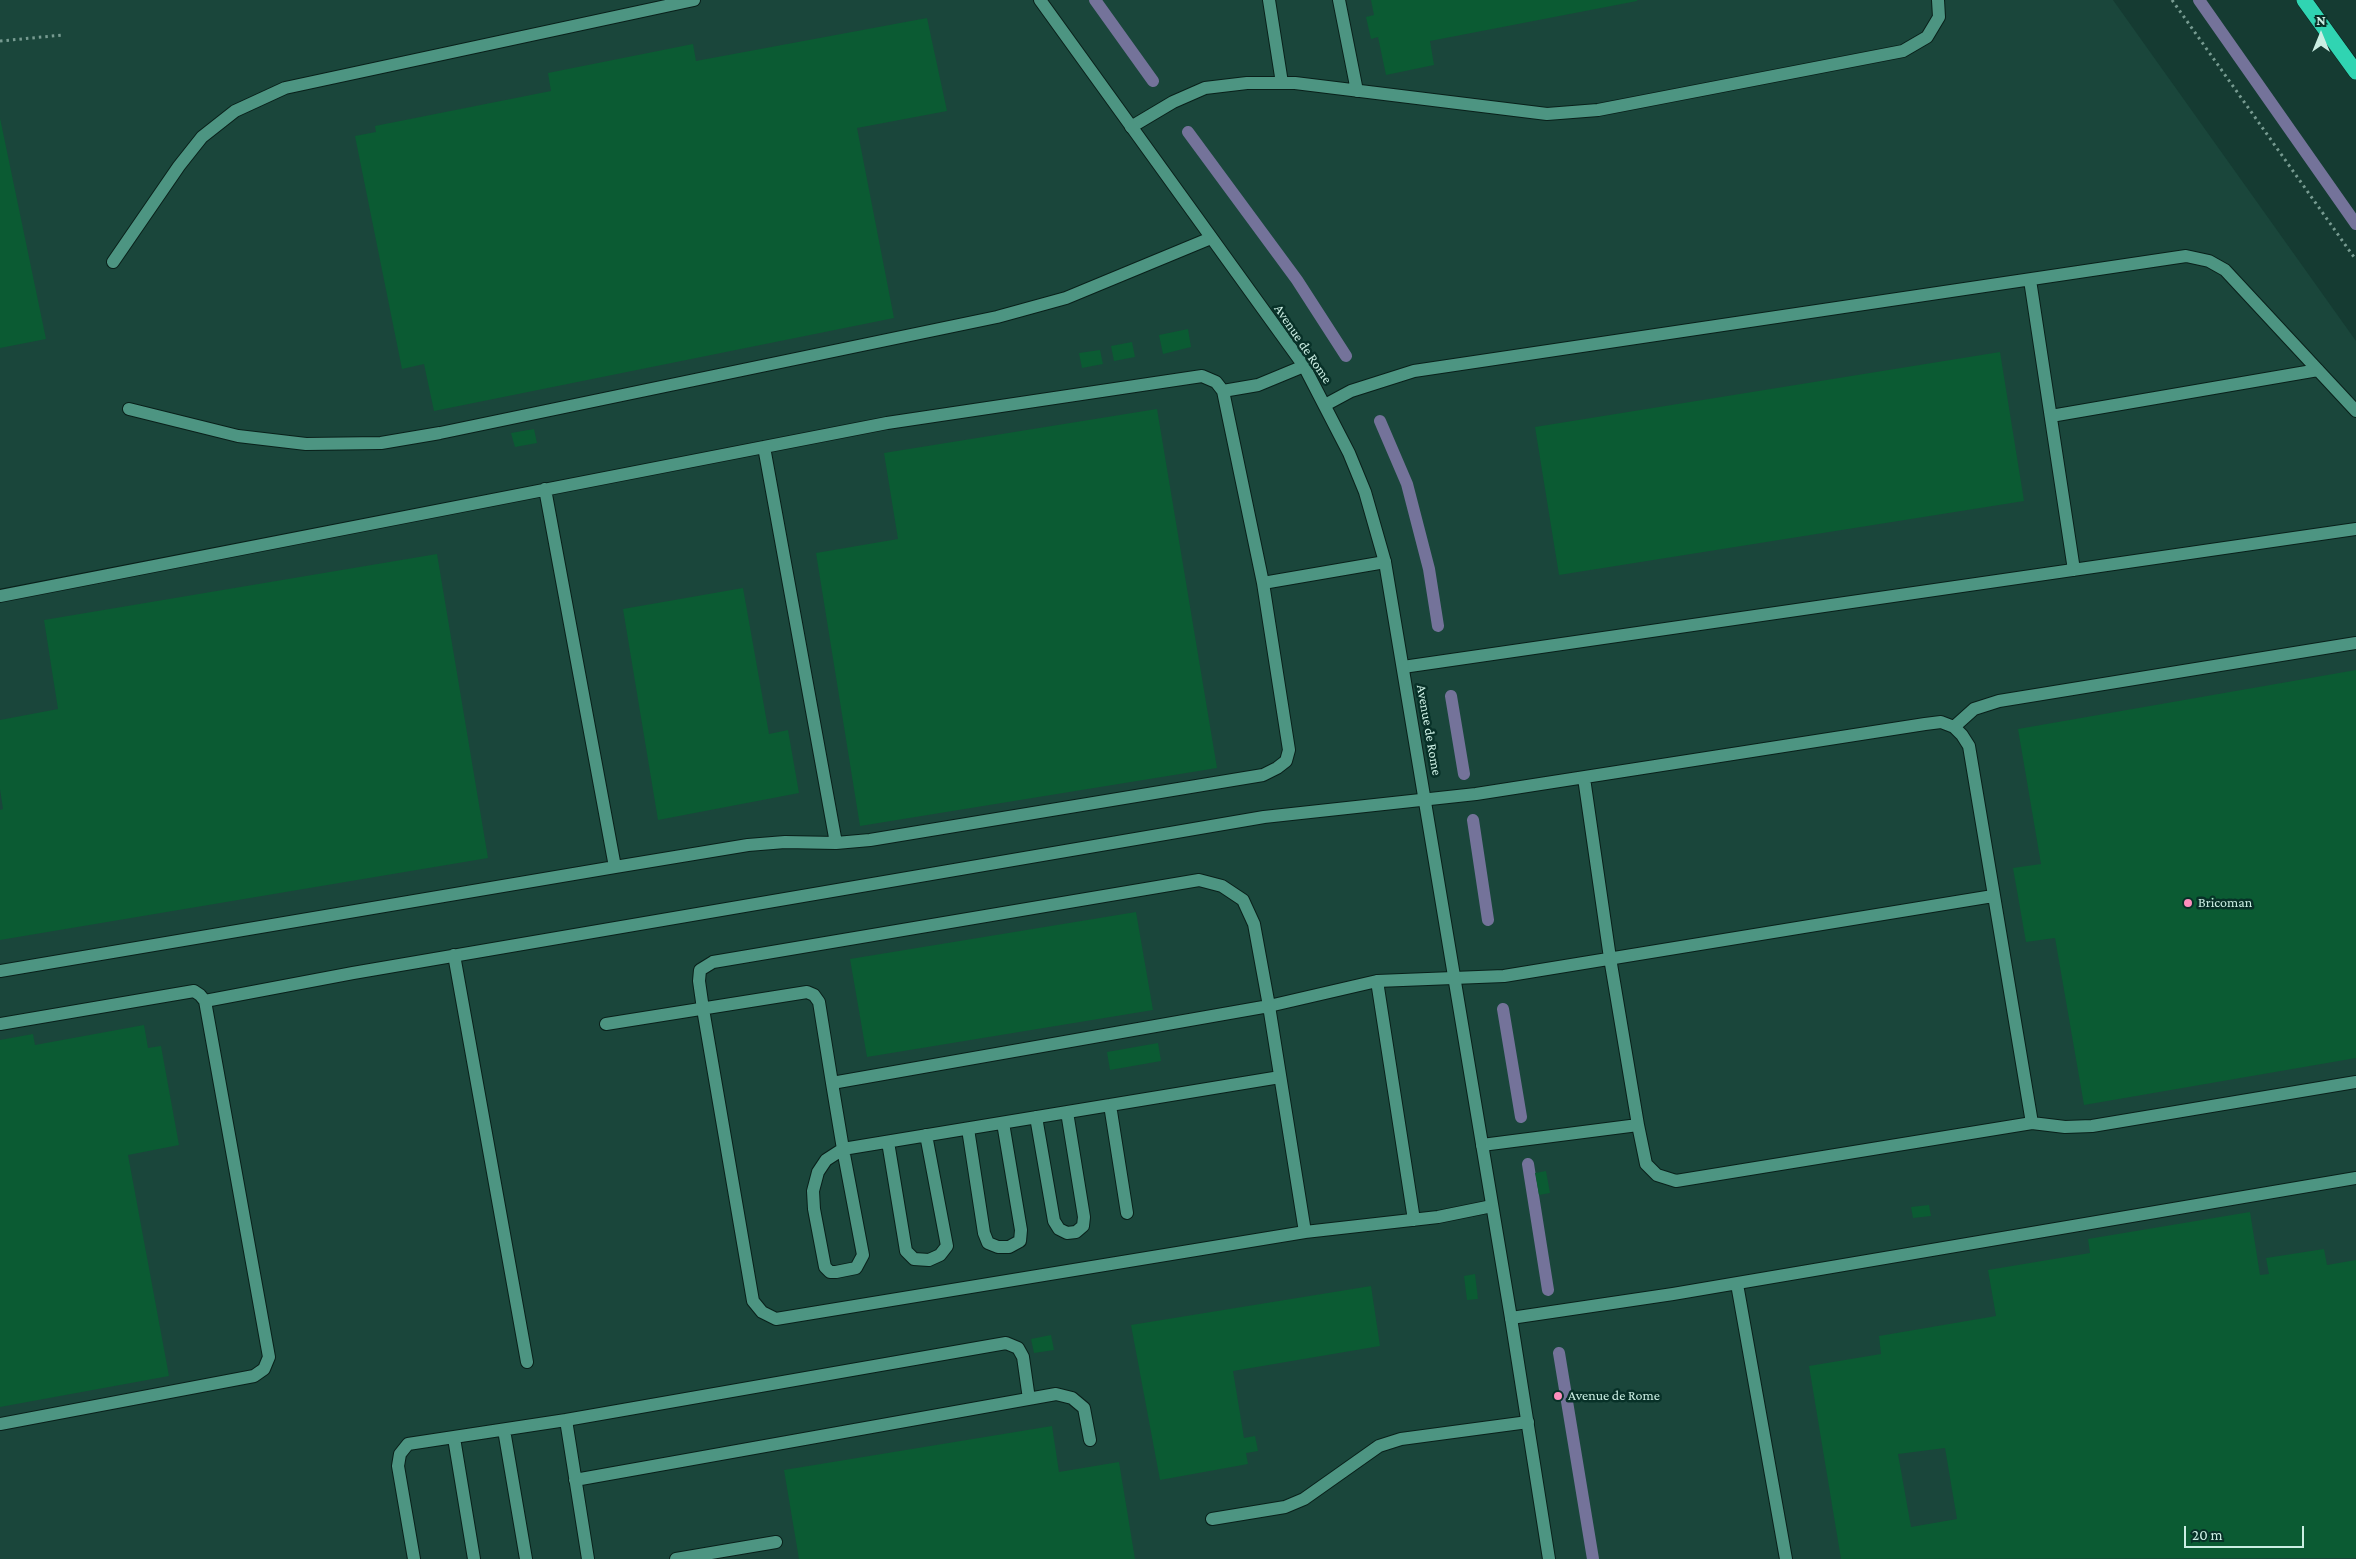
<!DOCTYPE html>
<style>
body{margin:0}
#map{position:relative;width:2356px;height:1559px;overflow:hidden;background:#153b32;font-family:"Crimson Pro",serif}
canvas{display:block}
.north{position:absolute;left:2296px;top:10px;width:50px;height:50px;-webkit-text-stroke:4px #083128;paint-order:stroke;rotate:0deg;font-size:14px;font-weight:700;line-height:20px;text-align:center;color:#cbeee3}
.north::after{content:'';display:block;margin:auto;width:18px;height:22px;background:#cbeee3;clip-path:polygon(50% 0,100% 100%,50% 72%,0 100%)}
.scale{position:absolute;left:2184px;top:1526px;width:120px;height:22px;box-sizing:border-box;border:2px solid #cbeee3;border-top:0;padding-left:6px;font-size:15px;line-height:18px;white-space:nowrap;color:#cbeee3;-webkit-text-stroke:4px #083128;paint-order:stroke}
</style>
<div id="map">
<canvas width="2356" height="1559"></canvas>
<div class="north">N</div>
<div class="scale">20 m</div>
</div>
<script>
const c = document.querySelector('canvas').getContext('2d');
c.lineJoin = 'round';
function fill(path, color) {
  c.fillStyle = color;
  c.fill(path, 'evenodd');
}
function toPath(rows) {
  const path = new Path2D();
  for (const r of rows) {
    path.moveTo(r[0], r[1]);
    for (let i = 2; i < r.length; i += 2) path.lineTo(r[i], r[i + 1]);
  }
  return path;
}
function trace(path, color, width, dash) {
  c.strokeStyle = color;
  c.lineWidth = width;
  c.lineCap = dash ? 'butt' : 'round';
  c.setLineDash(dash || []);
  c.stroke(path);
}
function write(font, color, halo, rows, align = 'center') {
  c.font = font + ' "Crimson Pro",serif';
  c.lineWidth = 5;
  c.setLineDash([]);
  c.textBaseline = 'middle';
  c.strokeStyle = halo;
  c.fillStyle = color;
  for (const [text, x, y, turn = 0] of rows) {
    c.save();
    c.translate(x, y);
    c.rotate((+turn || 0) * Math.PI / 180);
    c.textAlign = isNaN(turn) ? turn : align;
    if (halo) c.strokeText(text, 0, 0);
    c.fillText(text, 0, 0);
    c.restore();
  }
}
const built = toPath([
 [0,0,2113,0,2356,341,2356,1559,0,1559]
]);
const stream = toPath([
 [1095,0,1153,81],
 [2199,0,2356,224],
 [1188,132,1297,280,1346,356],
 [1380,421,1407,484,1429,569,1438,626],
 [1451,696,1464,774],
 [1473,820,1488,920],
 [1503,1009,1521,1117],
 [1528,1164,1548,1290],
 [1559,1353,1593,1559]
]);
const building = toPath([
 [1371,0,1637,0,1637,1,1430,41,1434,65,1386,75,1378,37,1371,39,1366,17,1374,15],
 [927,18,947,111,857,128,894,318,434,411,424,364,402,369,355,136,376,132,375,126,551,91,548,73,693,44,696,61],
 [0,118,46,339,0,348],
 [1188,329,1191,347,1163,354,1159,335],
 [1132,342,1135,357,1114,361,1111,346],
 [1100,350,1103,364,1082,368,1079,353],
 [2000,352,2024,501,1559,575,1535,427],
 [1157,409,1217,768,860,826,816,553,898,539,884,453],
 [534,429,537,443,515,447,511,433],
 [437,554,488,858,0,940,0,810,3,809,0,789,0,720,58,709,44,620],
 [743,588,769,734,788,730,799,793,658,820,623,609],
 [2356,670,2356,1058,2084,1105,2055,938,2026,942,2013,868,2041,864,2018,729],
 [1136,912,1153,1010,867,1057,850,959],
 [144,1025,148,1048,161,1046,179,1145,128,1155,169,1376,0,1407,0,1040,33,1034,35,1045],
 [1158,1043,1161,1061,1110,1070,1107,1052],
 [1546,1171,1550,1193,1539,1195,1535,1173],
 [1929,1205,1931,1216,1913,1218,1911,1207],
 [2250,1212,2260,1275,2269,1274,2266,1258,2324,1249,2327,1265,2356,1260,2356,1558,1841,1559,1809,1366,1881,1354,1879,1336,1996,1316,1988,1270,2090,1253,2088,1239],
 [1945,1448,1957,1519,1911,1527,1898,1454],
 [1475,1274,1478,1299,1467,1300,1464,1276],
 [1371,1286,1380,1346,1233,1371,1244,1438,1255,1436,1258,1451,1246,1453,1248,1464,1160,1480,1131,1325],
 [1051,1335,1054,1350,1034,1353,1031,1339],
 [1052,1426,1059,1472,1119,1462,1135,1559,799,1559,784,1470]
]);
const path = toPath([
 [2172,0,2356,260],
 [0,41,63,35]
]);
const lane = toPath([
 [1269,0,1282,83],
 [1339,0,1357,91],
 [1131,127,1173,102,1205,88,1247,83,1295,83,1547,114,1598,110,1903,51,1927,37,1939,17,1938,0],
 [113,262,179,166,202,137,235,111,285,88,694,0],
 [2030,280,2074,570],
 [1223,391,1258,385,1304,366],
 [1325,405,1351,391,1414,371,2186,256,2209,261,2225,270,2356,411],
 [129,409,238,436,306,444,381,443,440,433,997,317,1066,298,1211,238],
 [2051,416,2318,370],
 [764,447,836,843],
 [0,596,887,423,1202,376,1216,382,1223,391,1263,583,1385,562],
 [1403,667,2356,529],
 [1954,727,1974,709,1999,701,2356,643],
 [1584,778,1610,958,1638,1125],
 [615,867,748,845,785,842,836,843,870,840,1263,775,1277,768,1286,761,1289,750,1263,583],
 [454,955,527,1362],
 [0,971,615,867,545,489],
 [1377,981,1414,1220],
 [205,1001,353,973,1264,817,1476,794,1925,724,1941,722,1954,727,1962,735,1969,746,2032,1123,1676,1181,1657,1175,1646,1164,1638,1125,1482,1145],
 [0,1024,194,991,200,995,205,1001,269,1357,264,1369,254,1376,0,1424],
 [606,1024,807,992,814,995,819,1002,832,1083],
 [1280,1077,843,1149,832,1083,1269,1006,1254,924,1243,900,1222,886,1199,880,713,962,700,970,699,981,703,1009,753,1301,762,1312,776,1319,1305,1232],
 [1110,1105,1127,1213],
 [1036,1117,1054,1221,1059,1229,1067,1233,1076,1232,1083,1226,1084,1217,1067,1112],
 [2032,1123,2065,1127,2092,1126,2356,1082],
 [968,1129,984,1233,988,1243,998,1247,1009,1247,1020,1241,1021,1230,1003,1123],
 [888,1142,906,1251,914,1259,929,1260,940,1255,947,1246,926,1135],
 [843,1149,863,1255,856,1268,836,1272,830,1272,825,1267,814,1209,813,1191,818,1172,826,1160,843,1149],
 [1492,1206,1438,1217,1305,1232,1269,1006,1377,981,1504,976,1993,896],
 [1737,1284,1786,1559],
 [1511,1318,1673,1294,2356,1178],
 [504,1430,526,1559],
 [454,1438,474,1559],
 [575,1480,1056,1394,1072,1398,1084,1408,1090,1440],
 [1212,1519,1285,1507,1304,1499,1379,1446,1401,1439,1528,1422],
 [414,1559,398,1466,400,1454,408,1444,566,1420],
 [588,1559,566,1420,1006,1343,1018,1348,1023,1357,1029,1399],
 [676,1559,776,1542]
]);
const street = toPath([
 [1040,0,1304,366,1349,453,1365,492,1385,562,1511,1318,1549,1559]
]);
const highway = toPath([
 [2304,0,2356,72]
]);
const markers = [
 [2188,903,5,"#fe8ebd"],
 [1558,1396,5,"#fe8ebd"]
];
const streetNames = [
 ["Avenue de Rome",1303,344,56],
 ["Avenue de Rome",1429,730,80]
];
const poiNames = [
 ["Bricoman",2198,903],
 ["Avenue de Rome",1568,1396]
];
fill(built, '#1a463b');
trace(stream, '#74739a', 12);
fill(building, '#0b5b33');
trace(lane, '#09201a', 14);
trace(street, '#09201a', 14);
trace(highway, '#09201a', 16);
trace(path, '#779b91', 3, [2.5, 4]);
trace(lane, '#4d9582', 12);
trace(street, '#4d9582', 12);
trace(highway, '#30d4b2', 15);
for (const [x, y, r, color] of markers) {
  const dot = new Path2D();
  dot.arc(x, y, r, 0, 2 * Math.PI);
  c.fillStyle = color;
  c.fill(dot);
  trace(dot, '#083128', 2);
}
write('14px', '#cbeee3', '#083128', streetNames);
write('14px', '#cbeee3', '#083128', poiNames, 'left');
</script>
